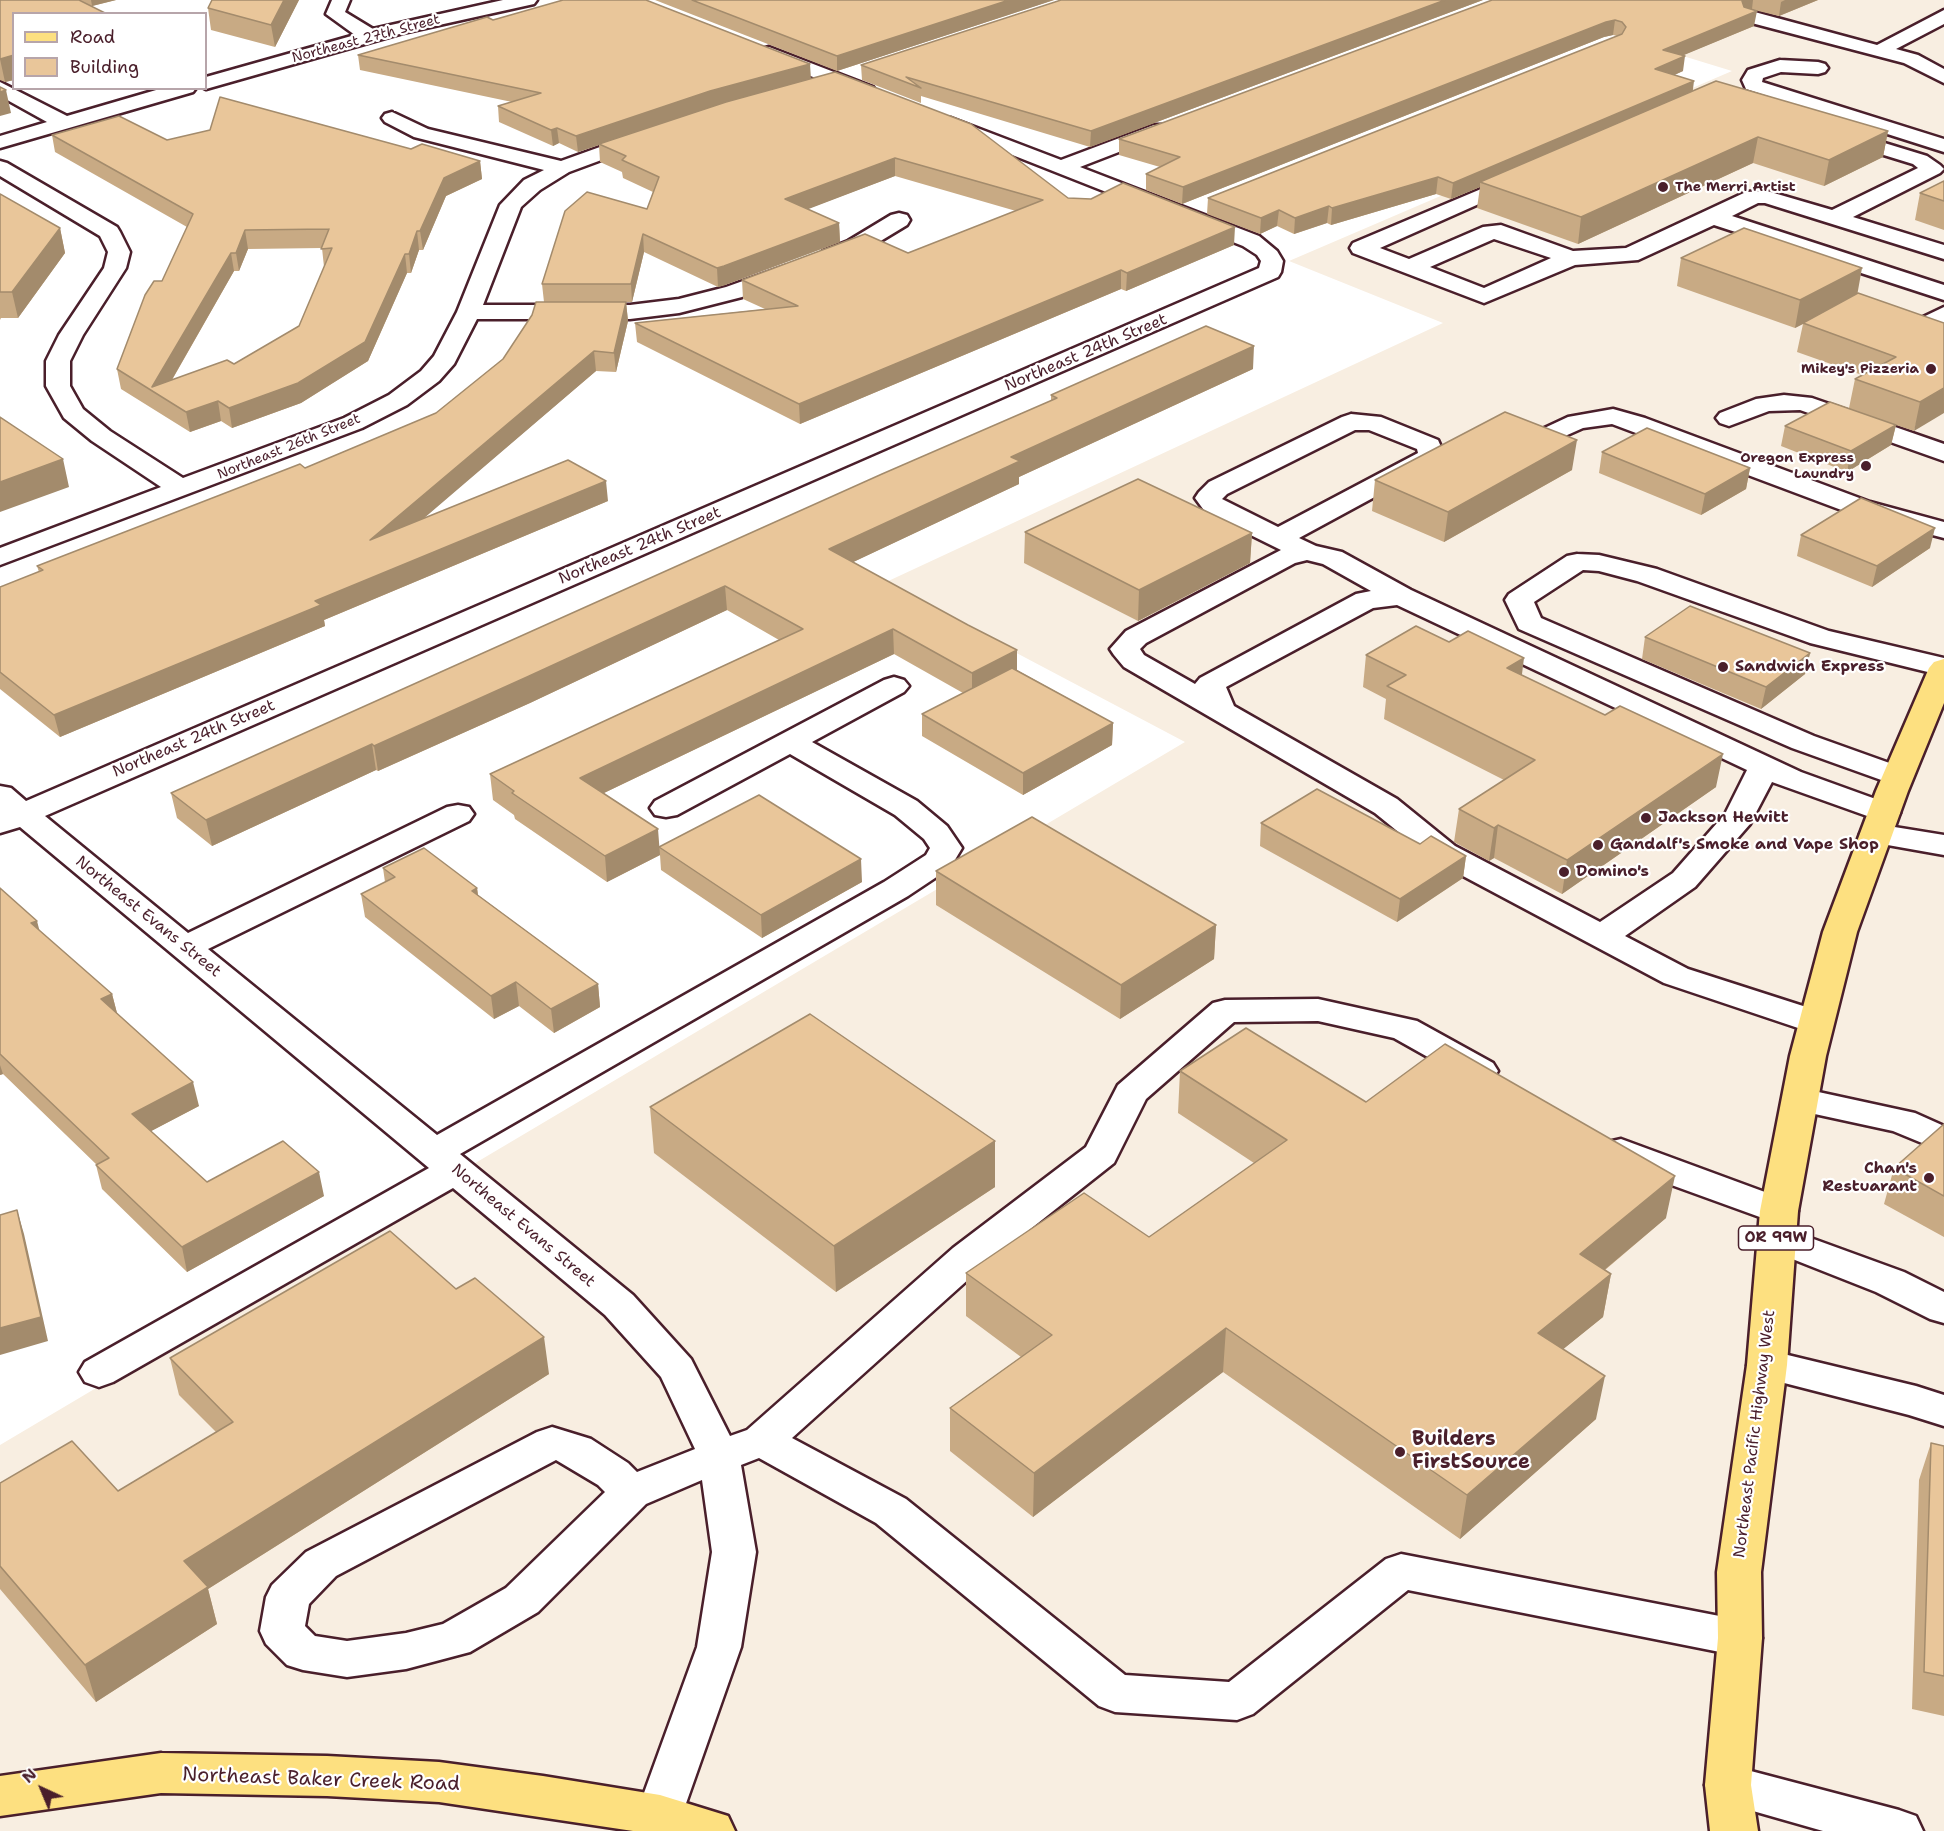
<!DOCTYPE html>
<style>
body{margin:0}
#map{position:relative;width:1944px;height:1831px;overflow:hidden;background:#fff;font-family:"Shantell Sans",sans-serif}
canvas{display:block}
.legend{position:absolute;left:12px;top:12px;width:195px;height:78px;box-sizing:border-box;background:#fff;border:2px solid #b7a5aa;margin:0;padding:8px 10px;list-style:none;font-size:18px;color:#4a1f2b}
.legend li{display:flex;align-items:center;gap:12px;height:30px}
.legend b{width:30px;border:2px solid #b7a5aa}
.north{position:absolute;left:12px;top:1759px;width:60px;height:60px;-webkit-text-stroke:4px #fff;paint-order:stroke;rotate:316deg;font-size:16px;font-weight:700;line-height:24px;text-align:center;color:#4a1f2b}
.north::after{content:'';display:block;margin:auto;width:21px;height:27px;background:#4a1f2b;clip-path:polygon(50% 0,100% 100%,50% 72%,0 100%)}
</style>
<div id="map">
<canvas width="1944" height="1831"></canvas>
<ul class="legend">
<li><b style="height:8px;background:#fde080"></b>Road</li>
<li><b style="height:16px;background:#e9c69a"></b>Building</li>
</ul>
<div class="north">N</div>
</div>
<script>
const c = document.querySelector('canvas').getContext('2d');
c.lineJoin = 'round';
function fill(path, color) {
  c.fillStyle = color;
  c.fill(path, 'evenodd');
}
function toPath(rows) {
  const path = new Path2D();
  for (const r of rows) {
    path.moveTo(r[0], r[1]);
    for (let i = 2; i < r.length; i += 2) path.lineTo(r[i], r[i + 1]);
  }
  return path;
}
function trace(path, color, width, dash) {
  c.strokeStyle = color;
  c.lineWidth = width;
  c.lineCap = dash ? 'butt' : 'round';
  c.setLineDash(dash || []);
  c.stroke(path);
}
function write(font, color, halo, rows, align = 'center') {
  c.font = font + ' "Shantell Sans",sans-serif';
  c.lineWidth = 4.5;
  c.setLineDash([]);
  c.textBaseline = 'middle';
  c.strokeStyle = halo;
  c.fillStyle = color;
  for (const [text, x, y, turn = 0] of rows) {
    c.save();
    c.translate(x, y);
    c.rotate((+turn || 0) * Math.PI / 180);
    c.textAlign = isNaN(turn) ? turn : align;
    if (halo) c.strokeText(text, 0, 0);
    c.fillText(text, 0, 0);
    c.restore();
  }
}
const built = toPath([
 [1739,0,1944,0,1944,1831,0,1831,0,1445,1185,742,884,583,1443,323,1289,261,1732,71,1634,41]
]);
const minor = toPath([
 [332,0,350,0,345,12,373,29,503,0,537,0,534,4,403,33,213,87,206,89,204,88,206,77,355,35,326,14,332,0],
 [1944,10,1944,24,1896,49,1918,55,1944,69,1944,83,1904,63,1744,21,1742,17,1744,13,1751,11,1877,45,1944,10],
 [769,47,873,87,876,91,873,95,866,97,859,95,762,57,759,53,762,49,769,47],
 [1780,60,1818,62,1825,64,1828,68,1825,72,1818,74,1781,72,1763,78,1762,82,1944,139,1944,152,1746,89,1742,80,1748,70,1780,60],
 [0,82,67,116,163,88,196,88,193,92,0,148,0,136,47,122,0,96,0,82],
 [392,112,428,129,561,161,636,134,643,132,650,134,653,138,650,142,569,172,540,190,521,207,483,305,630,305,679,299,726,287,785,266,793,268,796,273,793,278,742,297,679,313,630,319,477,319,454,364,439,381,407,405,362,428,0,565,0,548,161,487,92,441,64,418,46,386,46,361,59,335,104,268,108,252,100,236,0,176,0,161,7,163,117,227,120,232,130,252,126,268,83,335,70,361,70,386,83,409,110,431,183,478,344,418,389,395,421,371,434,356,457,312,500,205,524,180,544,170,414,137,385,122,382,118,385,114,392,112],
 [951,118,1061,160,1154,125,1168,125,1171,129,1168,133,1080,167,1259,236,1277,251,1283,261,1281,272,1278,277,45,816,188,933,447,807,458,805,469,807,474,814,469,821,208,949,437,1135,884,882,926,855,930,848,924,839,895,815,790,754,677,815,666,817,655,815,650,808,655,801,884,680,894,677,904,680,909,686,904,692,812,742,917,801,947,826,962,848,950,868,908,896,460,1154,633,1295,691,1359,730,1436,747,1430,953,1248,1086,1147,1118,1085,1213,1003,1225,1000,1318,999,1417,1021,1493,1063,1498,1071,1493,1079,1480,1082,1467,1079,1394,1038,1318,1021,1234,1022,1146,1099,1114,1163,981,1268,792,1438,906,1499,1125,1675,1229,1682,1386,1559,1401,1554,1740,1620,1756,1625,1762,1638,1756,1651,1740,1656,1408,1590,1253,1714,1237,1720,1115,1712,1099,1706,876,1523,759,1458,741,1465,756,1552,741,1647,677,1829,647,1831,643,1829,636,1815,697,1647,712,1552,702,1480,646,1504,538,1612,470,1652,406,1669,347,1677,303,1670,287,1665,266,1644,260,1631,266,1597,272,1585,306,1552,537,1432,552,1427,591,1439,628,1463,637,1472,695,1449,661,1377,605,1315,453,1188,113,1382,99,1387,85,1382,79,1372,85,1362,429,1168,20,827,0,833,0,786,11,788,26,801,1259,268,1261,261,1257,255,1243,246,944,128,941,124,944,120,951,118],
 [556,1460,598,1485,605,1492,506,1588,443,1624,406,1633,347,1641,315,1636,305,1626,309,1604,336,1576,556,1460],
 [1842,130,1927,156,1940,165,1944,169,1940,173,1853,217,1944,245,1944,259,1765,203,1758,203,1732,216,1944,285,1944,300,1714,225,1638,260,1575,265,1484,303,1353,253,1350,248,1353,243,1519,173,1526,175,1530,179,1526,183,1380,248,1409,259,1483,227,1501,225,1573,251,1626,248,1746,192,1767,191,1832,210,1918,168,1913,164,1835,140,1832,136,1835,132,1842,130],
 [1494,239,1551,258,1484,288,1430,267,1494,239],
 [899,213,907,215,910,220,907,225,864,251,831,263,823,261,820,256,823,251,848,241,891,215,899,213],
 [1944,307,1944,324,1929,330,1921,328,1917,323,1921,318,1944,307],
 [1784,395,1812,398,1944,444,1944,461,1800,410,1769,411,1729,426,1720,423,1716,418,1720,413,1756,399,1784,395],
 [1613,409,1645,418,1870,502,1944,522,1944,538,1852,514,1612,424,1583,428,1547,444,1538,441,1534,436,1538,431,1568,417,1613,409],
 [1351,414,1381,417,1438,440,1445,456,1441,461,1299,538,1316,546,1342,552,1411,590,1801,772,1895,806,1900,813,1895,820,1884,822,1772,782,1750,824,1695,887,1625,936,1688,969,1828,1014,1833,1022,1828,1030,1816,1033,1804,1030,1664,983,1433,860,1375,813,1124,667,1114,655,1110,649,1126,631,1281,550,1206,513,1195,498,1199,492,1209,482,1342,417,1351,414],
 [1355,430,1369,430,1417,449,1418,453,1278,527,1222,499,1227,494,1355,430],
 [1307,560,1323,564,1371,591,1356,594,1200,678,1195,684,1144,655,1140,649,1146,643,1295,563,1307,560],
 [1397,605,1747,770,1725,814,1673,873,1600,922,1455,846,1397,799,1234,706,1226,687,1373,608,1397,605],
 [1577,554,1599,555,1657,569,1829,631,1944,658,1944,676,1810,643,1637,581,1599,571,1583,570,1534,602,1541,618,1814,736,1909,770,1913,777,1909,784,1898,786,1792,748,1519,629,1505,600,1509,594,1567,556,1577,554],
 [1876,824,1944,835,1944,855,1865,841,1860,834,1865,827,1876,824],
 [1800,1088,1915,1113,1944,1126,1944,1152,1893,1131,1787,1108,1782,1100,1787,1092,1800,1088],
 [1621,1139,1792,1202,1798,1211,1792,1220,1779,1224,1619,1166,1608,1160,1603,1151,1608,1142,1621,1139],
 [1775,1225,1904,1272,1944,1292,1944,1323,1930,1319,1876,1292,1762,1247,1756,1238,1762,1229,1775,1225],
 [1767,1350,1916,1386,1944,1395,1944,1426,1909,1415,1753,1375,1747,1365,1753,1355,1767,1350],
 [1728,1765,1899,1810,1916,1816,1923,1831,1823,1831,1711,1799,1705,1785,1711,1771,1728,1765]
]);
const major = toPath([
 [161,1753,327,1756,439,1762,543,1776,660,1795,728,1816,735,1831,633,1831,439,1802,327,1796,161,1793,0,1816,0,1776,161,1753]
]);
const highway = toPath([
 [1944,659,1944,703,1908,791,1857,932,1826,1056,1798,1211,1787,1365,1761,1572,1762,1638,1751,1785,1758,1831,1710,1831,1705,1785,1718,1638,1717,1572,1747,1365,1760,1211,1790,1056,1823,932,1876,791,1929,668,1934,662,1944,659]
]);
const wall = toPath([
 [0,0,116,0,92,6,14,14,14,80,5,82,0,80],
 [212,0,299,0,275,47,211,30,208,8],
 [655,0,1054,0,837,71],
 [1061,0,1483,0,1090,147,921,96,921,103,862,80,861,65],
 [1492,0,1818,0,1779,16,1750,9,1754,26,1683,55,1683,71,1674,75,1693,91,1888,131,1883,157,1824,186,1753,163,1578,244,1477,208,1480,187,1451,199,1436,194,1331,225,1327,223,1294,234,1277,226,1260,234,1207,214,1208,198,1617,36,1613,35,1604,37,1182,204,1146,190,1146,174,1160,167,1119,155,1119,139],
 [493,20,811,78,1068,198,1234,245,1126,291,1121,289,800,424,637,342,635,323,765,309,743,299,742,280,908,253,1016,211,895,176,807,209,839,223,840,242,725,285,718,287,644,252,632,302,626,302,628,321,616,372,596,371,423,518,608,501,324,620,325,626,60,737,0,689,0,587,39,572,37,566,305,468,436,413,503,359,544,302,542,284,647,209,653,192,623,178,622,172,600,162,599,145,578,152,559,143,553,146,499,122,498,106,512,102,360,70,358,55],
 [52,135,167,140,411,149,480,161,482,179,446,196,423,250,419,250,411,273,407,273,368,361,301,403,232,428,221,421,190,432,121,389,117,369,162,281,187,227,55,152],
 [322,248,324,267,299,326,234,364,172,380,234,271,239,271,248,249],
 [1944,181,1944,230,1915,220,1920,193],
 [0,194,60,228,65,253,18,318,1,318,0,320],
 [1681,258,1857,294,1944,323,1914,431,1896,425,1891,445,1847,472,1781,446,1785,426,1849,408,1855,379,1862,375,1797,352,1803,324,1795,328,1677,286],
 [1253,369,1019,477,1019,484,853,562,1017,670,1113,723,1112,745,1023,795,922,736,922,714,963,693,894,654,604,793,659,847,862,882,762,938,661,870,660,855,607,882,515,819,514,815,493,800,490,774,779,640,727,610,530,703,378,771,376,770,212,846,177,818,171,793,1051,401,1051,395],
 [1602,452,1750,468,1746,489,1701,515,1599,473],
 [1572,470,1444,542,1372,511,1375,480],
 [1025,532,1252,533,1250,563,1138,621,1024,563],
 [1801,535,1930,548,1872,587,1797,556],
 [1645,637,1810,653,1805,674,1761,709,1642,659],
 [1449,642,1522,675,1716,787,1562,894,1494,858,1489,861,1454,842,1459,809,1504,780,1384,719,1386,699,1363,687,1366,655],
 [1261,823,1420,844,1466,856,1463,878,1397,922,1260,846],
 [383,868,477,888,478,895,598,984,600,1007,554,1033,519,1006,494,1019,365,917,361,894,385,882],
 [936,871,1216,925,1214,959,1120,1019,936,905],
 [0,888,39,930,112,994,117,1013,199,1106,151,1131,207,1182,324,1196,187,1272,102,1189,96,1165,97,1165,3,1074,0,1075],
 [1180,1071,1366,1102,1666,1218,1605,1270,1611,1274,1603,1317,1563,1349,1596,1419,1460,1539,1223,1372,1033,1517,950,1451,950,1408,1021,1357,966,1316,966,1273,1149,1237,1254,1163,1178,1113],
 [650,1107,995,1187,836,1292,654,1153],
 [1944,1124,1944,1237,1884,1204,1894,1168],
 [170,1358,549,1374,208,1589,217,1624,96,1702,0,1589,0,1483,118,1491,216,1432,179,1395],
 [1931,1443,1944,1446,1944,1716,1912,1709,1919,1480]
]);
const shadedWall = toPath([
 [91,0,116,0,92,6],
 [284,0,299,0,275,47,271,25],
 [1009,0,1054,0,837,71,837,56],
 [1445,0,1483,0,1090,147,1091,131],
 [1743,0,1753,0,1752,9,1743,11,1742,1],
 [1785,0,1818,0,1779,16,1781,2],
 [1757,11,1754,26,1660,65,1663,50],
 [1615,20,1613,35,1604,37,1182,204,1183,187,1606,22],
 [14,55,14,80,5,82,0,59],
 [1685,56,1683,71,1653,85,1655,69],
 [810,64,811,79,711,107,578,152,576,136,710,91],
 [1694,81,1692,97,1480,182,1480,187,1451,199,1453,183],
 [6,90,11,113,0,116,0,92],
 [557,128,559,143,553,146,551,130],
 [1888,131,1883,157,1824,186,1829,160],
 [1758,137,1753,163,1578,244,1581,217],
 [895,158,895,176,785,218,785,199],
 [480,161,482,179,446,196,423,250,420,231,444,178],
 [1438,177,1436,194,1331,225,1332,208],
 [1329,206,1327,223,1294,234,1295,218],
 [1279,210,1277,226,1260,234,1261,218],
 [839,223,840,242,725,285,718,287,717,268],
 [1235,227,1234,245,1126,291,1127,273],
 [60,228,65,253,18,318,12,292],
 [245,230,248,249,239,271,236,253],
 [417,231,419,250,411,273,409,254],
 [643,234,644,252,632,302,631,284],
 [231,253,234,271,162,397,152,387],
 [405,254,407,273,368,361,301,403,232,428,229,408],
 [1862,268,1857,296,1795,328,1800,300],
 [1121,270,1121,289,800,424,799,404],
 [626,302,628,321,616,372,614,353],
 [1254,346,1253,369,1019,477,1019,484,830,573,829,549,1011,457],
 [594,351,596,371,374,561,370,540],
 [1944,388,1944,413,1914,431,1920,402],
 [218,401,221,421,190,432,186,412],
 [1896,425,1891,445,1847,472,1851,451],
 [1577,440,1572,470,1444,542,1448,512],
 [63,459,69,487,0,512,0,482],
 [1750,468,1746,489,1701,515,1705,494],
 [606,481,608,501,324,620,325,626,60,737,54,715,315,601],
 [1935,528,1930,548,1872,587,1877,566],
 [1252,533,1250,563,1138,621,1139,590],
 [725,586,727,610,530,703,378,771,374,746],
 [893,629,894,654,583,803,580,778],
 [1017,650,1017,675,972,698,972,673],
 [1810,653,1805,674,1761,709,1766,687],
 [1524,658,1520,690,1507,668],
 [1113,723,1112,745,1023,795,1023,773],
 [372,744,376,770,212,846,206,820],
 [1723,754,1716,787,1562,894,1567,860],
 [1498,825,1494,858,1489,861,1494,828],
 [658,829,660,855,607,882,605,856],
 [1466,856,1463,878,1397,922,1400,899],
 [861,859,862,882,762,938,761,915],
 [477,888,480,911,472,891],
 [37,921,43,944,31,923],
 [1216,925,1214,959,1120,1019,1121,985],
 [516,982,519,1006,494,1019,491,996],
 [598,984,600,1007,554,1033,551,1009],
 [112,994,118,1017,101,999],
 [0,1065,3,1074,0,1075],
 [193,1082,199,1106,138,1138,132,1114],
 [995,1141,995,1187,836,1292,834,1246],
 [319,1172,324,1196,187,1272,182,1247],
 [1675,1176,1666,1218,1572,1297,1580,1254],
 [17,1210,24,1234,48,1341,0,1355,0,1328],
 [1611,1274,1603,1317,1530,1376,1538,1333],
 [1226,1328,1223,1372,1033,1517,1034,1473],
 [544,1337,549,1374,208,1589,217,1624,96,1702,85,1665,184,1561],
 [1605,1376,1596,1419,1460,1539,1467,1495]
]);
const building = toPath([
 [0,0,79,0,107,14,14,14,14,55,0,59,0,0],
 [212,0,284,0,271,25,208,8,212,0],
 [563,0,646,0,810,64,710,91,576,136,557,128,551,130,498,106,541,93,358,55,487,17,493,20,563,0],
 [692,0,1009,0,837,56,692,0],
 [1061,0,1445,0,1091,131,906,77,921,88,861,65,1061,0],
 [1492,0,1743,0,1742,1,1744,7,1757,11,1663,50,1685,56,1655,69,1694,81,1453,183,1438,177,1332,208,1329,206,1295,218,1279,210,1261,218,1208,198,1622,34,1626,27,1622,22,1615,20,1606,22,1183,187,1146,174,1180,157,1119,139,1492,0],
 [835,72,971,124,1068,198,1091,199,1123,183,1235,227,1127,273,1121,270,799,404,635,323,798,306,742,280,865,234,908,253,1043,200,895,158,785,199,839,223,724,266,717,268,643,234,631,284,542,284,565,211,587,192,647,209,659,177,622,160,626,156,599,144,726,102,835,72],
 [1716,81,1888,131,1829,160,1758,137,1581,217,1480,182,1716,81],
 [0,87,6,90,0,92,0,87],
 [220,97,411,149,422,144,480,161,444,178,420,231,417,231,409,254,405,254,365,342,298,383,229,408,218,401,186,412,117,369,145,295,154,281,162,281,193,214,52,135,119,116,167,140,210,130,220,97],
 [329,229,321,249,332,248,299,326,234,364,227,360,152,387,231,253,236,253,245,230,329,229],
 [1944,181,1944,201,1920,193,1944,181],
 [0,194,60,228,12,292,0,292,0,194],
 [1744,228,1862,268,1800,300,1681,258,1744,228],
 [1858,293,1944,323,1944,388,1920,402,1855,379,1896,357,1803,323,1858,293],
 [536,302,626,302,614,353,594,351,370,540,568,460,606,481,315,601,321,605,54,715,0,672,0,587,43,570,37,566,300,464,305,468,436,413,503,359,532,315,536,302],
 [1206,326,1254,346,1011,457,1020,461,829,549,968,625,1017,650,972,673,893,629,580,778,658,829,605,856,512,793,514,791,490,774,803,629,725,586,527,677,374,746,372,744,206,820,171,793,882,474,1057,398,1051,395,1206,326],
 [1830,402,1896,425,1851,451,1785,426,1830,402],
 [1505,412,1577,440,1448,512,1375,480,1505,412],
 [0,417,63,459,0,482,0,417],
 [1647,428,1750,468,1705,494,1602,452,1647,428],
 [1138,479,1252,533,1139,590,1025,532,1138,479],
 [1861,498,1935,528,1877,566,1801,535,1861,498],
 [1690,606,1810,653,1766,687,1645,637,1690,606],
 [1416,626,1449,642,1468,631,1524,658,1507,668,1605,715,1620,706,1723,754,1567,860,1498,825,1494,828,1459,809,1535,760,1387,686,1406,675,1366,655,1416,626],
 [1012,668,1113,723,1023,773,922,714,1012,668],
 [1317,789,1420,844,1431,836,1466,856,1400,899,1261,823,1317,789],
 [759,795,861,859,761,915,659,847,759,795],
 [1032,817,1216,925,1121,985,936,871,1032,817],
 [424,848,477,888,472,891,598,984,551,1009,516,982,491,996,361,894,395,877,383,868,424,848],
 [0,888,37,921,31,923,112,994,101,999,193,1082,132,1114,207,1182,283,1141,319,1172,182,1247,96,1165,109,1158,0,1054,0,888],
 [810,1014,995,1141,834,1246,650,1107,810,1014],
 [1246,1028,1366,1102,1445,1044,1675,1176,1580,1254,1611,1274,1538,1333,1605,1376,1467,1495,1226,1328,1034,1473,950,1408,1052,1335,966,1273,1084,1193,1149,1237,1287,1140,1180,1071,1246,1028],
 [1944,1124,1944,1196,1894,1168,1944,1124],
 [17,1210,41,1317,0,1328,0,1215,17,1210],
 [390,1231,456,1289,475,1278,544,1337,184,1561,208,1587,85,1665,0,1566,0,1483,72,1441,118,1491,233,1422,170,1358,390,1231],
 [1931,1443,1944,1446,1944,1676,1924,1672,1931,1443]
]);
const markers = [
 [1663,187,6,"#4a1f2b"],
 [1931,369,6,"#4a1f2b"],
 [1866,466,6,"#4a1f2b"],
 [1723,667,6,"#4a1f2b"],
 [1646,818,6,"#4a1f2b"],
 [1598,845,6,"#4a1f2b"],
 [1564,872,6,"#4a1f2b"],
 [1929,1178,6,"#4a1f2b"],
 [1400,1452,6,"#4a1f2b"]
];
const farStreetnames = [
 ["Northeast 27th Street",366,39,-15],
 ["Northeast 26th Street",289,447,-22]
];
const farPoinames = [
 ["The Merri Artist",1675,187,"left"],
 ["Mikey's Pizzeria",1919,369],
 ["Oregon Express",1854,458],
 ["Laundry",1854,474]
];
const shields = [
 [1776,1238,75]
];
const shieldNames = [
 ["OR 99W",1776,1238]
];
const streetNames = [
 ["Northeast 24th Street",1086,353,-23],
 ["Northeast 24th Street",640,546,-23],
 ["Northeast 24th Street",194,739,-23],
 ["Northeast Evans Street",148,917,39],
 ["Northeast Evans Street",523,1226,40],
 ["Northeast Pacific Highway West",1755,1434,-83]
];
const poiNames = [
 ["Sandwich Express",1735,667],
 ["Jackson Hewitt",1658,818],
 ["Gandalf's Smoke and Vape Shop",1610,845],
 ["Domino's",1576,872],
 ["Chan's",1917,1169,"right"],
 ["Restuarant",1917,1187,"right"]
];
const nearPoinames = [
 ["Builders",1412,1440],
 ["FirstSource",1412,1463]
];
const nearStreetnames = [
 ["Northeast Baker Creek Road",321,1780,2]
];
fill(built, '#f8eee1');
trace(minor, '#4a1f2b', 5);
trace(major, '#4a1f2b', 5);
trace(highway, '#4a1f2b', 5);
fill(minor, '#fff');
fill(major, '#fde080');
fill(highway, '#fde080');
fill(wall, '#c8aa84');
fill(shadedWall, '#a38b6c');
fill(building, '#e9c69a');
trace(building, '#a38b6c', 1.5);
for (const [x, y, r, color] of markers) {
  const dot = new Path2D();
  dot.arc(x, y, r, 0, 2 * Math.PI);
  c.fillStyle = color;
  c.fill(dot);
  trace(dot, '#fff', 2);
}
write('14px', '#4a1f2b', '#fff', farStreetnames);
write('bold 14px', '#4a1f2b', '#fff', farPoinames, 'right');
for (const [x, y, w] of shields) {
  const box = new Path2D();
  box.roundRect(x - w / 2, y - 12, w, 24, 4.5);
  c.fillStyle = '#fff';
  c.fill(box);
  trace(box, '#4a1f2b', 1.5);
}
write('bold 15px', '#4a1f2b', null, shieldNames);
write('16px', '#4a1f2b', '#fff', streetNames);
write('bold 16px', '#4a1f2b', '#fff', poiNames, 'left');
write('bold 20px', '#4a1f2b', '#fff', nearPoinames, 'left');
write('20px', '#4a1f2b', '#fff', nearStreetnames);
</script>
